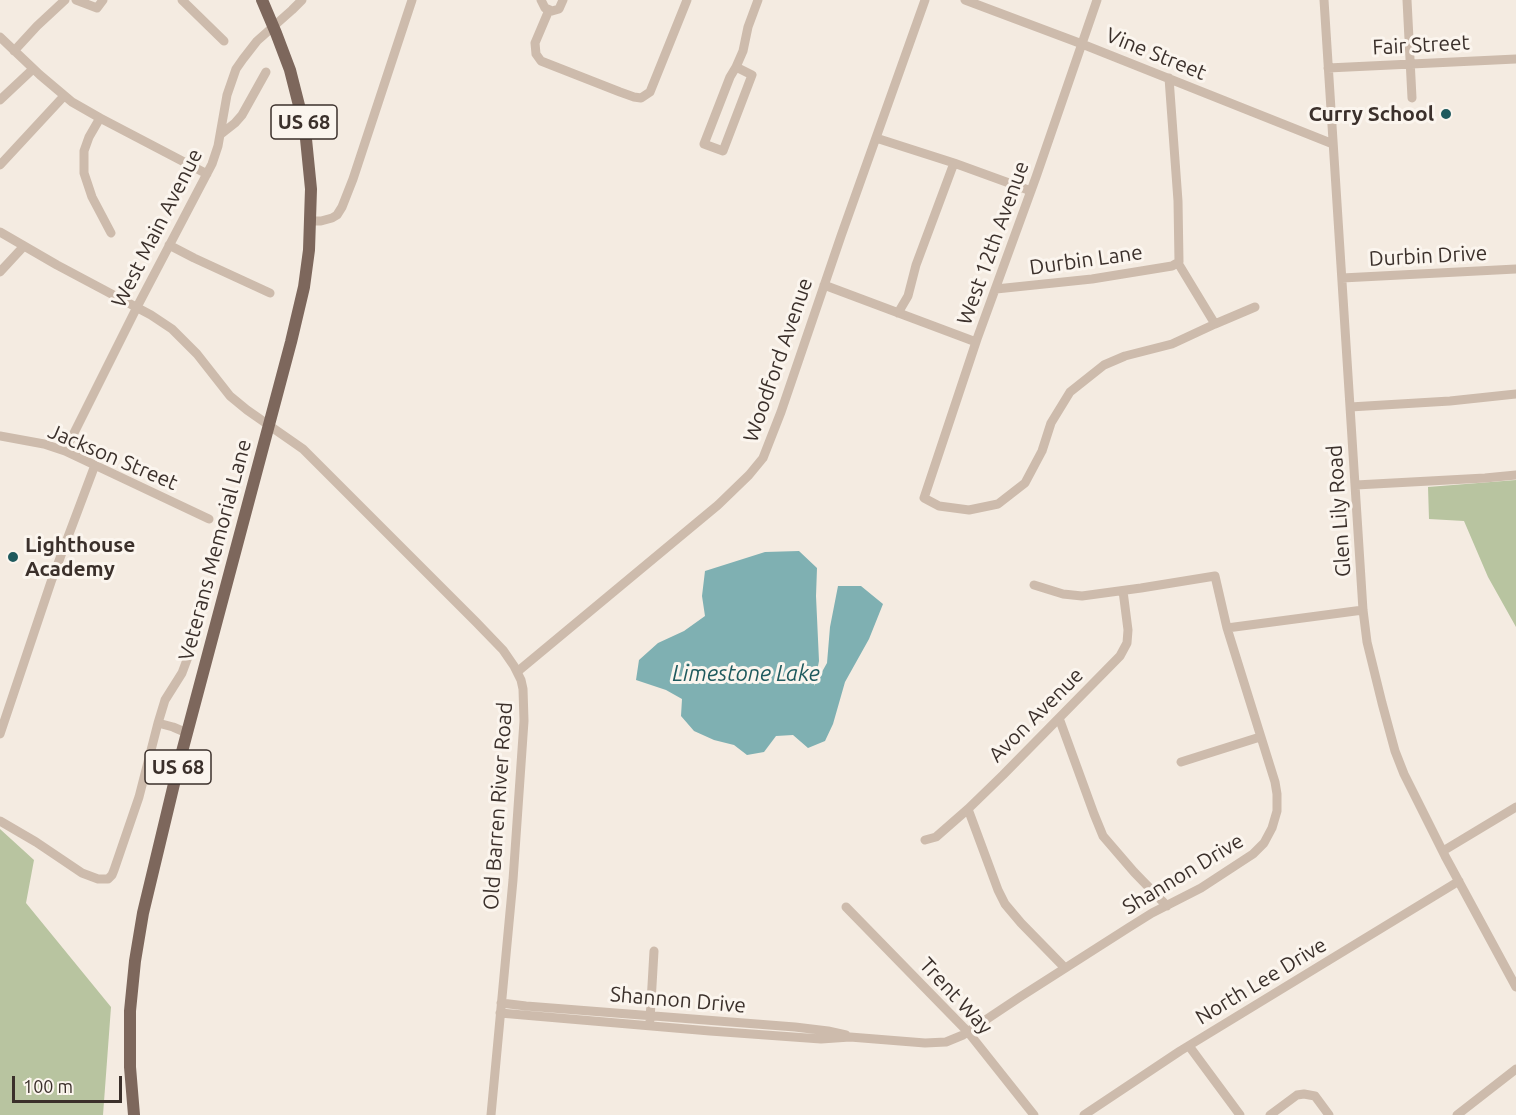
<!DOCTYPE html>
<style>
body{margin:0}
#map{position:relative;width:1516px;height:1115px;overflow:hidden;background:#f4ebe1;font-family:Ubuntu,sans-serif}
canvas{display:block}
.scale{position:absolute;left:12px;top:1076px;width:110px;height:27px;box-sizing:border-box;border:3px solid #3b302b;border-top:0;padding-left:8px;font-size:18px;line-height:21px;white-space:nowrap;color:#3b302b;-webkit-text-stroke:4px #fbf5ee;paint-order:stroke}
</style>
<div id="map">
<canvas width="1516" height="1115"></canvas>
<div class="scale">100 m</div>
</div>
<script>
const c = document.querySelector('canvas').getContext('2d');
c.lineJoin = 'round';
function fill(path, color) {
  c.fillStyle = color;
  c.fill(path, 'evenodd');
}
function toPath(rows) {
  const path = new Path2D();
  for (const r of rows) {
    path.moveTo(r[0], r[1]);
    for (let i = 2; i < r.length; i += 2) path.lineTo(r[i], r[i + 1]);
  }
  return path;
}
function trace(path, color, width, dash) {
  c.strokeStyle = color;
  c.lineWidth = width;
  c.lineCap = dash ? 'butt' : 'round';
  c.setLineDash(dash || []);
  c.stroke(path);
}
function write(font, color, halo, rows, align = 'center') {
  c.font = font + ' Ubuntu,sans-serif';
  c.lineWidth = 6;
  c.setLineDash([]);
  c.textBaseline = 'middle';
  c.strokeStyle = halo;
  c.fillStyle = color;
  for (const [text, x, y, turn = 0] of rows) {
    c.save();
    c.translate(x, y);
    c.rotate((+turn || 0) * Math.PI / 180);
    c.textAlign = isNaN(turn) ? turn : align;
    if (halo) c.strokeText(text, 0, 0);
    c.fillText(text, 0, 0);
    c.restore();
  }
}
const green = toPath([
 [1516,480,1516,627,1488,577,1464,521,1429,519,1428,487],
 [0,829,34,860,26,903,111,1007,103,1115,0,1115]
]);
const water = toPath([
 [799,551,817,568,816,596,819,661,814,686,827,663,830,627,838,586,861,586,883,604,869,639,845,682,833,724,825,741,808,748,793,735,776,736,764,752,747,755,734,745,714,740,694,731,681,716,682,699,666,690,636,680,639,660,658,643,684,631,705,616,702,596,705,571,765,552]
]);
const minor = toPath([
 [76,0,97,8,103,0],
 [182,0,224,41],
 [541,0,545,8,552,11,559,9,563,0],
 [965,0,1082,44,1333,144],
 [1097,0,1036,177,977,339,924,498,939,506,969,510,998,504,1025,483,1042,451,1051,423,1070,392,1104,365,1125,356,1172,344,1215,324,1178,263],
 [1324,0,1363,610,1367,642,1382,703,1395,751,1404,774,1445,856,1516,987],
 [1407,0,1412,98],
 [549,10,535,43,536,54,541,61,620,92,634,97,641,98,650,92,687,0],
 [0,37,40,75,72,102,100,118,207,174],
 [14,51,37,26,65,0],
 [736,67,752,75,723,151,704,144,730,77,736,67,743,51,748,27,758,0],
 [1328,68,1516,59],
 [0,100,33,69],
 [100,118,89,137,84,151,84,173,92,197,111,233],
 [221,134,235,123,242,115,266,72],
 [876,138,954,163,1031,191],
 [0,165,64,96],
 [311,221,321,221,332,218,337,215,342,207,353,179,412,0],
 [0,232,57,265,151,315,172,329,197,354,230,396,247,410,303,449,476,622,503,650,514,666,521,680,523,689,524,721,513,880,491,1115],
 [169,245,194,258,270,293],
 [0,272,24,246],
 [1342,278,1516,269],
 [824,285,976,342],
 [996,289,1092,279,1172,266,1179,262,1178,201,1169,78],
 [898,313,908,296,916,265,954,163],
 [1215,324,1255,307],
 [1350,407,1450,401,1516,394],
 [0,436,44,444,65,451,209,519],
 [65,451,137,307,212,164,218,146,227,95,236,69,243,59,257,41,292,10,302,0],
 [1356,485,1485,478,1516,475],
 [1227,628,1363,610],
 [517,672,718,505,749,475,763,458,781,412,841,236,925,0],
 [1059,718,1094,814,1103,836,1134,872,1167,906],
 [158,723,165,700,182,673,188,657,205,596],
 [0,734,51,582,95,465],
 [1181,762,1260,737],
 [968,809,998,890,1005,904,1021,923,1065,968],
 [0,821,36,842,82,873,98,879,108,879,112,875,114,870,139,797,158,723,173,727,187,733],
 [925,840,936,837,968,809,1003,775,1120,656,1127,643,1128,630,1123,591],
 [1443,851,1516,807],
 [846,907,968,1032,1034,1115],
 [501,1003,526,1006,795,1027,828,1031,846,1035],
 [500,1013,710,1031,821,1039,850,1037,925,1043,946,1042,963,1035,1020,997,1128,928,1152,913,1201,888,1253,854,1264,843,1272,828,1277,811,1277,794,1275,782,1227,628,1215,576,1141,588,1082,596,1063,594,1034,585],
 [650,1020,654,951],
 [1189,1046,1240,1115],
 [1084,1115,1180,1051,1459,881],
 [1270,1115,1297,1095,1304,1094,1315,1096,1329,1115],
 [1457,1115,1516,1069]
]);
const major = toPath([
 [134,1115,130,1067,130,1011,135,961,143,913,179,763,291,342,304,287,309,250,311,189,305,129,290,70,276,33,262,0]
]);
const markers = [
 [1446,114,6,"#1f5a5e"],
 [13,557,6,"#1f5a5e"]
];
const shields = [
 [304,122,66],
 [178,767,66]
];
const shieldNames = [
 ["US 68",304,122],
 ["US 68",178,767]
];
const streetNames = [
 ["Fair Street",1421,45,-3],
 ["Vine Street",1156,54,22],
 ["West Main Avenue",157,228,-63],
 ["West 12th Avenue",993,243,-70],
 ["Durbin Drive",1428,256,-3],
 ["Durbin Lane",1086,260,-8],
 ["Woodford Avenue",778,360,-71],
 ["Jackson Street",113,457,23],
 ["Glen Lily Road",1339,511,-94],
 ["Veterans Memorial Lane",215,550,-75],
 ["Avon Avenue",1036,715,-45],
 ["Old Barren River Road",498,806,-86],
 ["Shannon Drive",1183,874,-31],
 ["North Lee Drive",1261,981,-31],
 ["Trent Way",956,996,47],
 ["Shannon Drive",678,1000,5]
];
const poiNames = [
 ["Curry School",1434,114],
 ["Lighthouse",25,545,"left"],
 ["Academy",25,569,"left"]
];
const waterNames = [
 ["Limestone Lake",746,674]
];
fill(green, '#b8c4a0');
fill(water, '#7fb0b2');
trace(minor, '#cdbbac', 9);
trace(major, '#7d675c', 12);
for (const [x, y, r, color] of markers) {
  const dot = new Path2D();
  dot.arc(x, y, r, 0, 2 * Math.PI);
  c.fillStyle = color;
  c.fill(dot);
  trace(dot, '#fbf5ee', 2);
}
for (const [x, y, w] of shields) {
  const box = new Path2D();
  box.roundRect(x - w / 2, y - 17, w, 34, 4.5);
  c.fillStyle = '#fbf5ee';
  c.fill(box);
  trace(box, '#3b302b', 1.5);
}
write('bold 20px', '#3b302b', null, shieldNames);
write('21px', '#3b302b', '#fbf5ee', streetNames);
write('bold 21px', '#3b302b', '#fbf5ee', poiNames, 'right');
write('italic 22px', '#1f5a5e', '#fbf5ee', waterNames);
</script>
